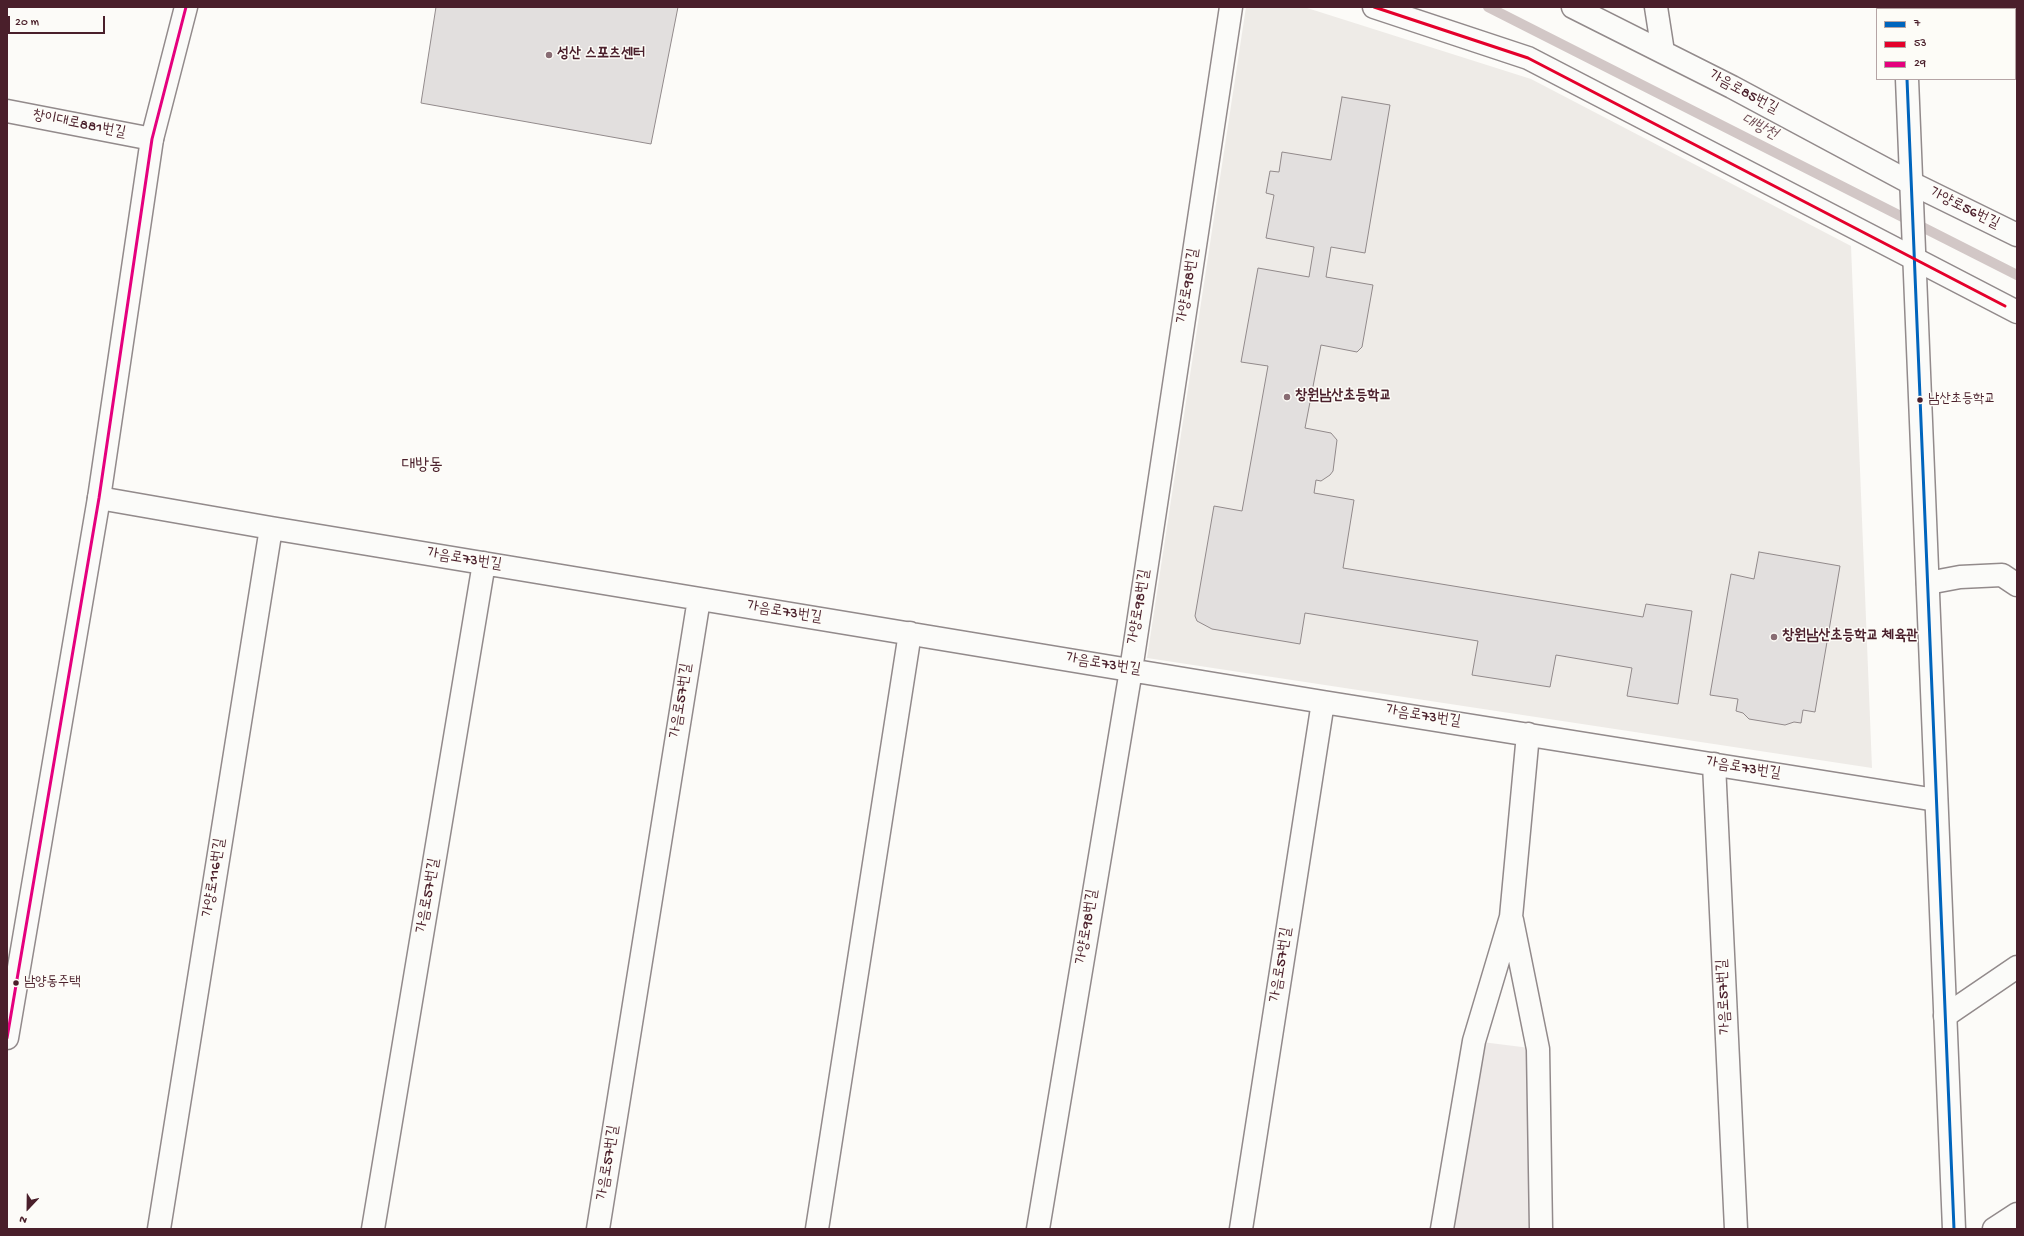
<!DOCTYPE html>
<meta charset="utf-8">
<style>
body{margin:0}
#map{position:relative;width:2024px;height:1236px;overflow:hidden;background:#fcfbf8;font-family:"Gochi Hand",sans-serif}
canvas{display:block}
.frame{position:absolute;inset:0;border:8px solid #4a1f2b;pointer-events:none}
.legend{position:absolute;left:1876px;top:8px;width:140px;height:72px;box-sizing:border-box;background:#fdfcf7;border:1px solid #b5a4a5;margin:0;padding:5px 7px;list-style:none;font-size:12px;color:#4a1f2b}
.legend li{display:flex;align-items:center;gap:8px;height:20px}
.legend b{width:20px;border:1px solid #b5a4a5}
.north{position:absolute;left:8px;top:1188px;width:40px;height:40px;-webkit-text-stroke:3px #fdfcf7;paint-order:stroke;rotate:202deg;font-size:11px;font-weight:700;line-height:16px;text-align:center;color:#4a1f2b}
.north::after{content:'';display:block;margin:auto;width:14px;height:18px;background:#4a1f2b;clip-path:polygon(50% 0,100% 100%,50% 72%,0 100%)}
.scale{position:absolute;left:8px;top:16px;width:97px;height:18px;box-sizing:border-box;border:2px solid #4a1f2b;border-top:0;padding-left:5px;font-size:12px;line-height:14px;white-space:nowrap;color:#4a1f2b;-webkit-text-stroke:3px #fdfcf7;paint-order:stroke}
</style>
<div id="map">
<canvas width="2024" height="1236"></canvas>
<div class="frame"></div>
<ul class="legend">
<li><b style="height:5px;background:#0065bd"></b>7</li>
<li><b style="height:5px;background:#e4002b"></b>53</li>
<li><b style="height:5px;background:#e5007d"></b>29</li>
</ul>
<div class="north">N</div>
<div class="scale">20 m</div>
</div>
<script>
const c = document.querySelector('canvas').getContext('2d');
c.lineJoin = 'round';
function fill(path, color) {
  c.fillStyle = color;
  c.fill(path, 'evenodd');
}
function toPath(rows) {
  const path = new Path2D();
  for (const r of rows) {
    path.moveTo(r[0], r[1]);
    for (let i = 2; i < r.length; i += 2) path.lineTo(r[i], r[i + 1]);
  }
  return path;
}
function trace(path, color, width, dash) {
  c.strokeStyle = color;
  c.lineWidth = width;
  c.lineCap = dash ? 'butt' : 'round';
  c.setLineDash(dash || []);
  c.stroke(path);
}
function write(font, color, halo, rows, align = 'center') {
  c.font = font + ' "Gochi Hand","Poor Story",sans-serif';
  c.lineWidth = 3;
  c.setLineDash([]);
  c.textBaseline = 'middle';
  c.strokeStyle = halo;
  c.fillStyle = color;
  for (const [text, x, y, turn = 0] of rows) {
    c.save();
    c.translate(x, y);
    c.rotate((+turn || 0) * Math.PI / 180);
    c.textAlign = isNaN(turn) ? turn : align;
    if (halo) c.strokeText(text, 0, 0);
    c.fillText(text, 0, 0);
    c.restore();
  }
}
const built = toPath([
 [1246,7,1304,7,1531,79,1851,246,1872,768,1147,658]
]);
const green = toPath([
 [1474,1041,1538,1049,1541,1229,1442,1229]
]);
const stream = toPath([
 [1488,7,2017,275]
]);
const building = toPath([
 [436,7,678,7,651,144,421,103,436,7],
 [1342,97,1390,105,1365,253,1331,247,1326,277,1373,285,1362,347,1357,352,1321,345,1305,428,1331,433,1337,440,1333,471,1330,475,1321,481,1316,480,1314,493,1354,500,1343,568,1643,617,1646,604,1692,611,1678,704,1627,696,1632,668,1556,655,1550,687,1472,675,1478,641,1305,613,1300,644,1212,629,1197,621,1195,616,1214,506,1242,511,1268,366,1241,362,1258,268,1309,277,1314,247,1266,238,1274,195,1266,193,1270,171,1279,172,1282,152,1331,160,1342,97],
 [1759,552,1840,566,1815,712,1803,710,1801,723,1794,722,1785,725,1749,719,1743,713,1736,711,1738,699,1710,695,1731,574,1754,579,1759,552]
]);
const minor = toPath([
 [1374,7,1528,58,2017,312],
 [1573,7,1732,87,1911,183,2017,235],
 [1656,7,1663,52],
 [7,111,152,139],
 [99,498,271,528,1323,702,1936,800],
 [1928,583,1960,577,2002,575,2017,585],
 [1714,764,1736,1229],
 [1512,920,1538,1049,1541,1229],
 [1945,1016,2017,967],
 [159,1229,271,528],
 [373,1229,484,563],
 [598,1229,699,599],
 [817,1229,910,633],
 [1038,1229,1131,670,1231,7],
 [1241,1229,1323,702],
 [1442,1229,1474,1041,1511,917,1528,734],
 [1994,1229,2017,1214]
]);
const tertiary = toPath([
 [1904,7,1904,9],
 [1907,79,1954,1229]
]);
const primary = toPath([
 [7,1038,99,498,152,139,186,7]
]);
const bus1 = toPath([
 [1907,79,1954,1229]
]);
const bus2 = toPath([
 [1374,7,1528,58,2005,306]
]);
const bus3 = toPath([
 [7,1038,99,498,152,139,186,7]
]);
const markers = [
 [549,55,4,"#886c73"],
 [1287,397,4,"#886c73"],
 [1920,400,3.5,"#4a1f2b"],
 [1774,637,4,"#886c73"],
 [16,983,3.5,"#4a1f2b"]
];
const busNames = [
 ["남산초등학교",1928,400],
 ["남양동주택",24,983]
];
const poiNames = [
 ["성산 스포츠센터",557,55],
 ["창원남산초등학교",1295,397],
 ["창원남산초등학교 체육관",1782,637]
];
const streetNames = [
 ["가음로85번길",1743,93,28],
 ["창이대로881번길",79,125,11],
 ["가양로56번길",1964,209,26],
 ["가양로98번길",1189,286,-81],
 ["가음로73번길",464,560,9],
 ["가양로98번길",1140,607,-81],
 ["가음로73번길",784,613,9],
 ["가음로73번길",1103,665,9],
 ["가음로57번길",682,701,-81],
 ["가음로73번길",1423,717,9],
 ["가음로73번길",1743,769,9],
 ["가양로116번길",215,878,-81],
 ["가음로57번길",429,896,-80],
 ["가양로98번길",1088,927,-81],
 ["가음로57번길",1282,965,-81],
 ["가음로57번길",1725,997,-93],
 ["가음로57번길",609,1163,-81]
];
const waterNames = [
 ["대방천",1759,128,27]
];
const quarterNames = [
 ["대방동",422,466]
];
fill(built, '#eeebe7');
fill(green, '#eeeae8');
trace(stream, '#d2c7c6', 10);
fill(building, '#e2dfde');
trace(building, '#928a8b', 1);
trace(minor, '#928a8b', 25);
trace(tertiary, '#928a8b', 25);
trace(primary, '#928a8b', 25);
trace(minor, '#fbfbf9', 22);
trace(tertiary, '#fbfbf9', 22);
trace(primary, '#fbfbf9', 22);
trace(bus1, '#0065bd', 3);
trace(bus2, '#e4002b', 3);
trace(bus3, '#e5007d', 3);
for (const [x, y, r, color] of markers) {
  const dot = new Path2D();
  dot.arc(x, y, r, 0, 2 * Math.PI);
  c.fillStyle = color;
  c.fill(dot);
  trace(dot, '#fdfcf7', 1.5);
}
write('14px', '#4a1f2b', '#fdfcf7', busNames, 'left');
write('bold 15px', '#4a1f2b', '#fdfcf7', poiNames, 'left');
write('15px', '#4a1f2b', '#fdfcf7', streetNames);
write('italic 16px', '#73525a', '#fdfcf7', waterNames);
write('17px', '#4a1f2b', '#fdfcf7', quarterNames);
</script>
